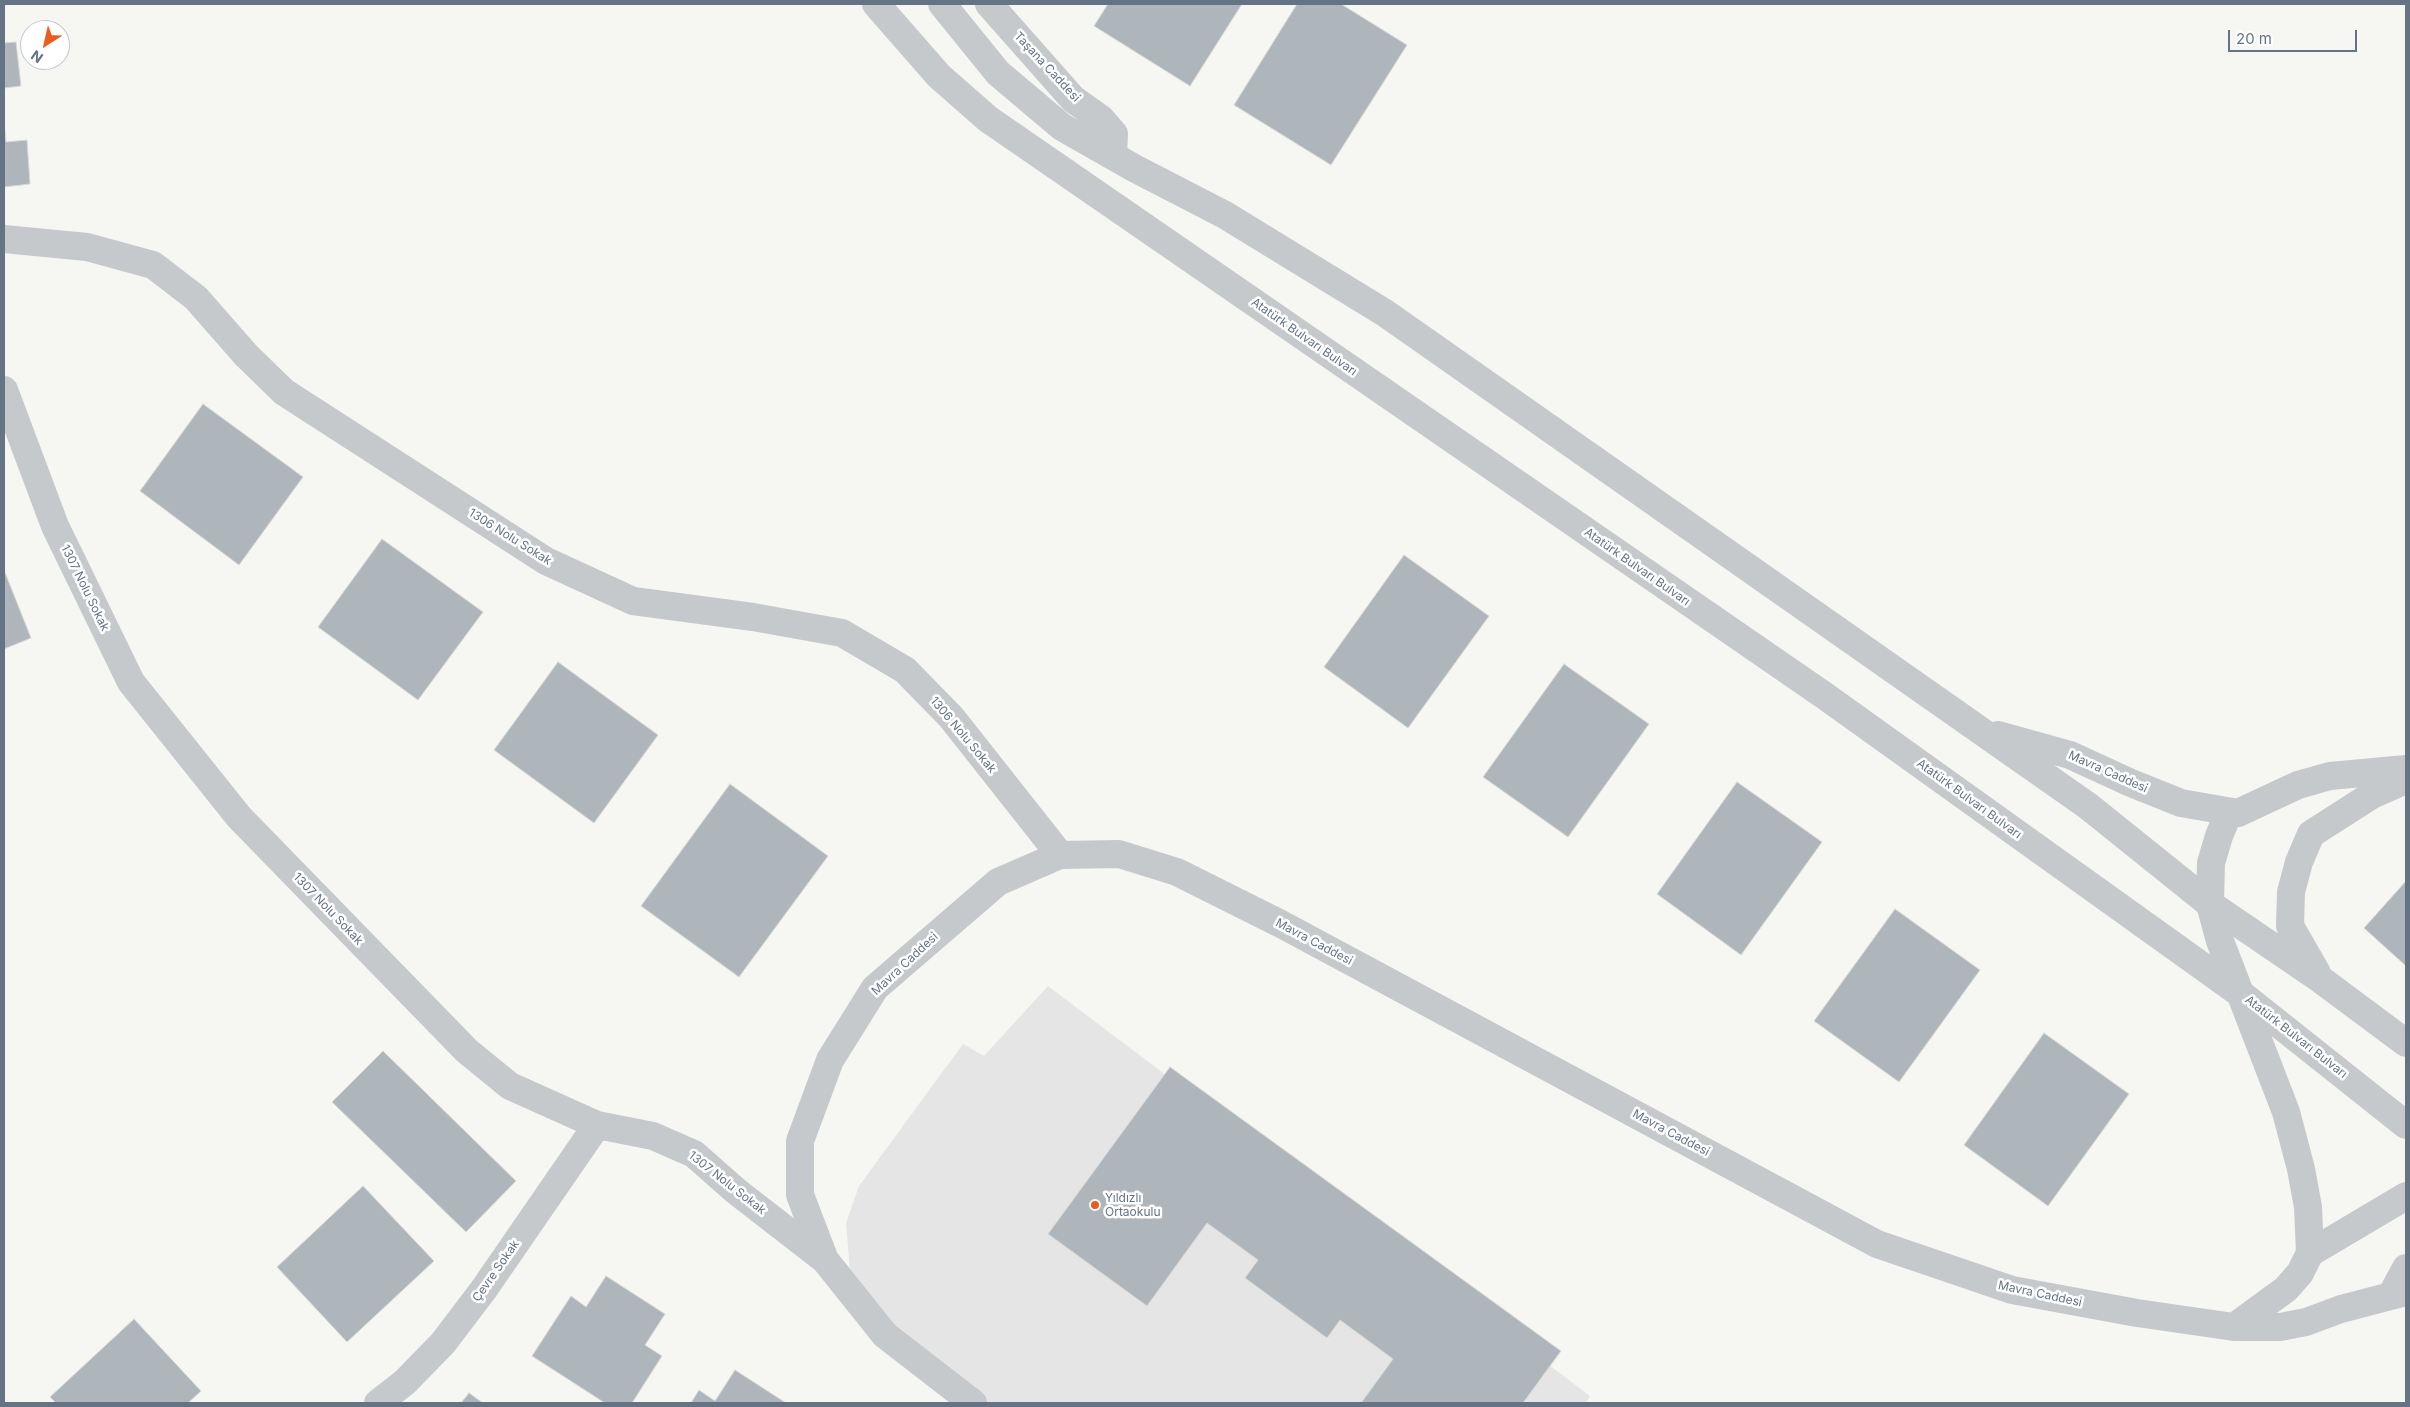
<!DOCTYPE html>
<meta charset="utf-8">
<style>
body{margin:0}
#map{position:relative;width:2410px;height:1407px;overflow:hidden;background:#f6f6f3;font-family:Inter,sans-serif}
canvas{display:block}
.frame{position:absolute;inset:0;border:5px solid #647485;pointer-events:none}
.north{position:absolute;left:20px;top:20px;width:50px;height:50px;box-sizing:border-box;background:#fff;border:1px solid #c1c7ce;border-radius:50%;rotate:215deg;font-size:14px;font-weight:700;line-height:20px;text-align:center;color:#647485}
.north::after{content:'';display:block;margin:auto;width:18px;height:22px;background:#eb5d1e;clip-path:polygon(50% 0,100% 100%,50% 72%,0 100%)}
.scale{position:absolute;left:2228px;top:30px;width:129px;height:22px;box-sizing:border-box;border:2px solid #647485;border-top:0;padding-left:6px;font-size:15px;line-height:18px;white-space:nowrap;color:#647485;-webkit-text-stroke:4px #fff;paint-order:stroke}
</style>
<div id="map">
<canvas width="2410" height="1407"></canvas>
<div class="frame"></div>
<div class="north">N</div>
<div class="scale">20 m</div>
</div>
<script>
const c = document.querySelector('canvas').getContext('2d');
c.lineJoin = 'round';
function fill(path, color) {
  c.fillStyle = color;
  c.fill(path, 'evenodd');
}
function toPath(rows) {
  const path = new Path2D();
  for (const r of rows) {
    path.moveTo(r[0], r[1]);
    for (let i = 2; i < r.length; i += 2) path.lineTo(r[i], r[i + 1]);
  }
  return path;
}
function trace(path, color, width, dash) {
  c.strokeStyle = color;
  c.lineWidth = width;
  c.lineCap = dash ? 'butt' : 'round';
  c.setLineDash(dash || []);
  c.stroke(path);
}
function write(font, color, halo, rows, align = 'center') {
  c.font = font + ' Inter,sans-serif';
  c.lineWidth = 5;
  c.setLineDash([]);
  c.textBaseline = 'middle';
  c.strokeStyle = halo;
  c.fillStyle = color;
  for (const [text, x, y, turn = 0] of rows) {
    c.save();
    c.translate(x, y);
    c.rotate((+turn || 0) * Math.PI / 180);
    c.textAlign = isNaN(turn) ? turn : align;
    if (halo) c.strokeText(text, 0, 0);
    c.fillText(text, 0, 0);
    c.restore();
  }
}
const built = toPath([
 [1048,986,1590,1396,1586,1403,953,1403,854,1316,846,1223,859,1186,963,1044,984,1056]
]);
const building = toPath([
 [1108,4,1242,4,1190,86,1094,26,1108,4],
 [1297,4,1341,4,1407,45,1331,165,1234,105,1297,4],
 [16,42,21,86,4,88,4,99,4,43,16,42],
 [4,122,6,142,27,140,30,184,4,187,4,122],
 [203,404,303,477,239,565,140,491,203,404],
 [382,539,483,612,418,700,318,627,382,539],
 [1404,555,1489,616,1408,728,1324,667,1404,555],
 [4,570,31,638,4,649,4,570],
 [558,662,658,735,594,823,494,750,558,662],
 [1564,664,1649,724,1568,837,1483,777,1564,664],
 [1737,782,1822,842,1741,955,1657,894,1737,782],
 [730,784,828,856,739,977,641,906,730,784],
 [2406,881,2406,966,2364,928,2406,881],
 [1895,909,1980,970,1899,1082,1814,1021,1895,909],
 [2044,1033,2129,1094,2048,1206,1964,1145,2044,1033],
 [383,1051,516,1181,466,1232,332,1102,383,1051],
 [1170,1067,1561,1351,1523,1403,1361,1403,1393,1359,1340,1320,1327,1338,1245,1278,1258,1260,1207,1223,1147,1306,1048,1234,1170,1067],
 [363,1186,434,1261,347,1342,277,1267,363,1186],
 [606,1276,665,1314,645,1345,662,1356,632,1403,605,1403,532,1356,571,1296,586,1307,606,1276],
 [134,1319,201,1391,188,1403,56,1403,50,1397,134,1319],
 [735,1370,786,1403,691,1403,699,1390,715,1401,735,1370],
 [469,1393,483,1403,461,1403,469,1393]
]);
const minor = toPath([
 [876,4,939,76,988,119,1825,696,2241,994,2406,1125],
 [942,4,998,73,1062,127,1134,168,1225,215,1385,313,2088,806,2210,904,2320,979,2406,1043],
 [989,4,1073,99,1101,119,1114,134,1113,156],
 [4,239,87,247,153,265,196,298,246,355,284,392,546,561,633,601,753,617,842,633,905,670,951,717,1060,855],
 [4,390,55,526,131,682,239,817,467,1051,510,1086,597,1125,653,1136,694,1154,736,1191,825,1260],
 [1998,735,2070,755,2131,783,2181,803,2238,813],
 [2317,973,2290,926,2291,892,2299,862,2311,834,2372,795,2406,780],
 [2310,1253,2406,1196],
 [2392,1294,2406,1268],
 [2234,1327,2286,1289,2300,1273,2310,1253,2308,1207,2301,1169,2286,1112,2220,941,2210,904,2211,863,2219,836,2229,812,2238,813,2298,785,2330,776,2406,769],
 [378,1403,405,1382,443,1343,484,1289,597,1125],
 [973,1403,885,1335,825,1260,800,1195,800,1141,830,1060,875,988,998,882,1060,855,1119,854,1177,872,1281,924,1877,1244,2012,1290,2137,1313,2234,1327,2280,1327,2306,1322,2341,1309,2406,1292]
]);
const markers = [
 [1095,1205,5,"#eb5d1e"]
];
const streetNames = [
 ["Taşana Caddesi",1047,67,47],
 ["Atatürk Bulvarı Bulvarı",1304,337,35],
 ["1306 Nolu Sokak",510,537,32],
 ["Atatürk Bulvarı Bulvarı",1637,567,35],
 ["1307 Nolu Sokak",85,588,64],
 ["1306 Nolu Sokak",963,735,50],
 ["Mavra Caddesi",2108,772,24],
 ["Atatürk Bulvarı Bulvarı",1969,799,36],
 ["1307 Nolu Sokak",328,909,46],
 ["Mavra Caddesi",1314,942,28],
 ["Mavra Caddesi",905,964,-43],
 ["Atatürk Bulvarı Bulvarı",2296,1037,38],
 ["Mavra Caddesi",1671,1133,28],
 ["1307 Nolu Sokak",727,1183,38],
 ["Çevre Sokak",496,1271,-55],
 ["Mavra Caddesi",2040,1294,12]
];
const poiNames = [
 ["Yıldızlı",1105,1198],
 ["Ortaokulu",1105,1212]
];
fill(built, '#e4e5e4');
fill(building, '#afb6bb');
trace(building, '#d8d8d5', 1);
trace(minor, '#c6c9cc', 28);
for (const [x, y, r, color] of markers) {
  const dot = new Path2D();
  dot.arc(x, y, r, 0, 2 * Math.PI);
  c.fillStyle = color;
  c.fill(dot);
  trace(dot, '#fff', 2);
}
write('12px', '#647485', '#fff', streetNames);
write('12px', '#647485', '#fff', poiNames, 'left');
</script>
